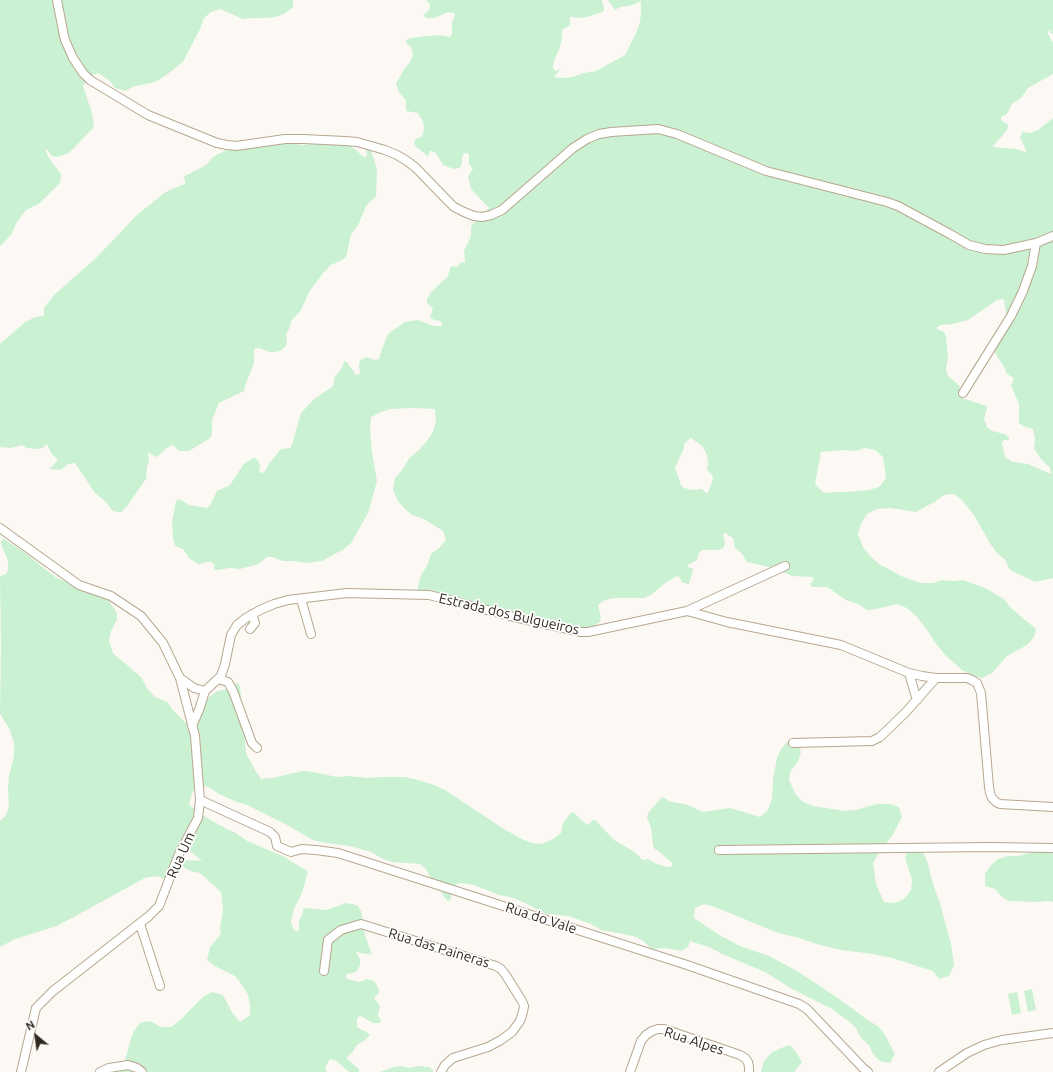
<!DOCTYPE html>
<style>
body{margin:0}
#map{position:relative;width:1053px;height:1072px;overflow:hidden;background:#fcf9f4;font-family:Ubuntu,sans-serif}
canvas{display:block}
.north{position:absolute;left:16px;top:1016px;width:40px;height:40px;-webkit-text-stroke:3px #fff;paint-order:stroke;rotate:331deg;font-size:11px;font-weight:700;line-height:16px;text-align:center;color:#2f281f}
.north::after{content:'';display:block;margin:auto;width:14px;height:18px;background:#2f281f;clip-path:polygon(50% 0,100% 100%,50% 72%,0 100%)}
</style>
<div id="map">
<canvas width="1053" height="1072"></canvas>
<div class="north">N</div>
</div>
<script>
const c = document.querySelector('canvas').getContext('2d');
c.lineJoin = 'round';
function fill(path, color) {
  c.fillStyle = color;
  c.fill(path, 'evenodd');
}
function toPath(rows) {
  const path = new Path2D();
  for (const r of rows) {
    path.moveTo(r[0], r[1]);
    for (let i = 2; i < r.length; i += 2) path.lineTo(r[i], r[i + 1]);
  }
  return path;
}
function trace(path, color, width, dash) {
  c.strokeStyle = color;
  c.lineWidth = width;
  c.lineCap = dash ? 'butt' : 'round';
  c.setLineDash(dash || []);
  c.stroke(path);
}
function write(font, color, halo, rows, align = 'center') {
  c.font = font + ' Ubuntu,sans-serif';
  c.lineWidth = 3.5;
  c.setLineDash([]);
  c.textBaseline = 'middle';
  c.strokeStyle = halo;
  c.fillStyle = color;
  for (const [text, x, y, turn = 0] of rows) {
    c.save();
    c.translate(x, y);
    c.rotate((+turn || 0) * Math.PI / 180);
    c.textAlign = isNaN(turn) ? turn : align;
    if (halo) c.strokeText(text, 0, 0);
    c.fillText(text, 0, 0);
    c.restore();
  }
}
const green = toPath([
 [0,0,293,0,293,7,284,14,275,17,264,18,253,18,243,19,220,9,211,12,204,18,200,29,183,62,165,76,155,82,146,84,135,86,125,91,115,88,109,80,98,73,89,76,83,86,92,113,94,127,73,149,67,154,57,157,52,156,47,150,45,149,49,158,61,174,60,183,40,203,26,210,17,222,11,235,0,246],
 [426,0,602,0,604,8,603,12,583,18,570,17,570,25,562,30,562,39,559,50,554,60,553,67,555,71,561,69,554,77,561,78,572,77,584,73,596,71,625,55,636,33,640,22,641,12,641,1,633,5,620,7,615,10,608,0,1053,0,1053,34,1049,32,1051,31,1050,30,1047,32,1053,43,1053,74,1028,88,1021,98,1012,104,1007,114,1001,117,1001,120,1008,125,1008,128,1002,136,994,145,993,147,1016,149,1026,152,1026,150,1020,138,1022,132,1031,133,1038,130,1053,118,1053,578,1035,582,1020,575,1010,570,1005,560,997,553,991,545,974,515,962,500,954,494,944,495,936,501,916,512,890,508,877,509,867,514,861,524,858,534,863,547,870,556,879,564,901,576,921,583,933,583,942,580,953,581,963,580,985,588,1004,599,1010,607,1036,629,1034,637,1027,645,1007,656,992,673,982,678,971,675,962,670,946,656,934,641,928,631,916,616,907,608,897,604,876,609,867,610,858,604,846,600,827,587,812,587,810,584,814,580,812,577,792,576,774,568,747,562,742,554,735,548,733,538,725,533,723,534,725,544,723,548,718,550,702,550,699,553,697,560,688,565,688,567,692,568,693,570,689,584,683,583,679,577,677,576,664,584,651,595,644,598,615,598,605,600,598,605,601,617,600,622,583,633,574,635,567,634,536,619,520,615,516,612,498,610,417,591,421,575,427,566,431,554,439,548,446,540,443,531,424,519,412,515,404,508,398,501,393,490,395,478,402,470,410,457,419,450,427,441,433,432,436,421,435,409,413,408,390,409,381,412,371,417,370,429,372,452,377,481,368,513,351,543,344,549,322,561,306,563,294,561,283,561,272,557,267,557,258,564,240,569,230,568,216,570,214,569,214,564,211,562,207,562,201,564,198,564,189,558,183,549,175,546,173,538,172,522,176,501,179,499,189,505,207,508,210,505,217,491,230,485,243,465,251,459,255,458,259,462,260,466,259,472,263,473,265,471,269,464,281,449,290,448,292,445,301,413,313,400,333,386,334,383,334,378,342,368,344,361,347,362,356,375,358,375,360,372,359,365,360,361,366,357,375,360,379,359,381,352,388,334,405,322,418,320,434,326,442,326,441,321,434,320,430,317,433,308,427,303,427,299,431,292,448,276,451,266,457,267,460,263,465,262,464,251,471,236,471,226,489,208,471,189,468,176,473,169,469,164,469,155,467,153,463,154,461,166,459,168,454,169,443,165,436,153,432,151,430,151,428,157,424,153,415,146,414,143,416,139,421,137,423,134,424,127,423,122,418,113,406,111,406,101,399,92,396,84,404,69,410,62,413,56,412,49,405,41,411,38,427,36,440,35,450,37,452,34,452,22,455,15,454,13,448,12,435,18,426,18,423,15,428,11,430,7,429,3],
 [1002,299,1004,300,1007,318,996,344,995,353,1004,367,1007,374,1014,378,1011,385,1019,404,1019,423,1023,426,1033,429,1035,439,1034,448,1040,458,1050,468,1051,474,1028,464,1013,462,1005,457,1002,443,1004,440,1009,440,1009,438,1005,434,992,431,987,427,984,419,987,408,987,406,962,398,961,395,959,385,948,376,946,369,948,358,946,336,944,332,937,329,937,327,942,325,953,324,968,320,997,300],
 [691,438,702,446,707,455,708,462,707,470,712,475,713,479,708,493,706,493,702,489,692,490,684,488,681,485,675,468,684,448,684,444],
 [865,448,875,450,883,457,886,478,879,487,869,490,847,492,835,492,824,493,815,484,821,452,844,450,855,451],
 [333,140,351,146,364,157,367,156,366,149,370,150,374,159,377,170,376,196,366,206,359,223,351,235,346,257,342,260,331,265,324,272,309,292,301,310,291,321,290,327,286,334,287,343,285,347,280,351,274,352,269,352,259,348,254,349,254,364,246,383,244,391,219,403,212,420,212,435,209,439,189,451,179,451,173,445,168,447,157,457,154,456,148,452,149,461,147,467,146,479,127,506,121,512,117,512,113,511,105,501,95,493,75,463,68,464,61,470,49,469,58,460,51,453,47,444,43,448,39,449,27,448,22,445,11,448,0,447,0,344,24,323,33,318,44,315,44,308,54,295,96,258,137,215,164,193,174,188,185,184,185,180,183,177,206,165,213,157,233,146,268,142,290,143,302,145,323,143],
 [4,539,24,552,55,577,67,582,84,586,98,593,109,601,117,613,117,620,111,631,109,640,113,653,141,677,147,688,155,697,167,702,173,710,189,726,203,702,217,691,233,688,237,682,240,687,241,697,241,721,244,726,246,753,255,770,261,779,272,778,303,771,313,772,337,777,348,776,368,778,382,777,404,777,415,779,434,785,445,790,504,829,522,839,532,843,542,844,553,839,561,833,563,823,570,814,573,812,587,825,589,824,593,820,595,820,614,840,633,851,643,860,648,859,657,864,668,867,672,866,672,863,662,854,655,849,653,846,651,827,647,818,648,813,660,799,663,797,669,801,688,805,703,812,730,808,760,817,768,810,772,799,773,779,777,758,781,749,788,741,798,743,801,752,798,762,791,770,789,780,795,793,803,802,813,806,845,811,856,810,877,804,890,804,899,807,902,817,892,836,879,853,873,863,876,884,884,902,895,903,904,899,911,890,912,880,905,858,908,849,918,847,924,854,928,864,933,884,940,903,948,934,951,944,954,965,949,976,939,979,933,971,892,958,873,954,841,950,820,945,799,938,778,933,715,907,704,904,695,908,694,918,721,936,740,946,769,956,797,971,835,996,869,1021,878,1026,885,1035,895,1054,890,1063,880,1061,873,1054,869,1045,861,1038,856,1028,848,1021,832,1009,794,990,765,972,722,954,711,948,690,941,688,947,681,951,665,948,652,949,642,940,633,936,601,930,591,924,568,916,546,914,523,902,510,897,499,895,474,885,462,883,456,884,452,889,451,899,448,901,445,898,440,890,434,884,426,869,420,864,392,862,383,859,371,852,350,846,326,843,313,840,287,825,247,805,237,802,219,794,208,787,198,784,192,793,189,805,207,818,227,829,236,833,247,841,283,856,292,862,308,871,302,893,294,909,291,922,293,928,296,931,299,931,299,920,303,913,303,909,304,908,326,910,346,903,357,905,361,911,365,935,372,955,356,952,360,959,360,965,356,972,347,974,346,978,348,979,359,982,368,979,374,981,378,987,379,991,378,994,374,998,380,1006,378,1015,381,1021,380,1023,373,1023,361,1016,358,1017,357,1020,357,1027,368,1033,370,1035,364,1041,357,1045,352,1053,346,1058,359,1069,359,1072,349,1072,336,1061,330,1059,325,1068,327,1072,112,1072,125,1060,128,1050,130,1041,134,1031,140,1023,150,1021,161,1027,171,1027,179,1021,203,997,212,992,223,995,233,1014,240,1022,250,1015,250,1005,248,995,242,985,235,976,215,966,207,960,210,947,221,934,220,927,223,910,221,892,200,873,190,871,183,867,182,863,186,860,202,861,181,844,164,879,158,876,145,878,57,926,15,939,0,947,0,821,6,815,9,807,8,789,9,776,14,756,14,743,9,728,0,714,1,646,0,576,6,574,8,570,8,561,1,544,1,541],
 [1053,851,1053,902,1049,901,1039,902,1008,901,1001,896,995,889,985,886,985,874,991,865,998,859,1008,856,1019,856,1028,853],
 [1032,989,1036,1010,1028,1012,1024,991],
 [1017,992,1021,1013,1012,1015,1008,994],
 [790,1045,796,1052,802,1062,794,1072,761,1072,764,1061,771,1053,781,1048],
 [402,1066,410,1068,417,1066,429,1067,433,1070,433,1072,380,1072,393,1067]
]);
const minor = toPath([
 [57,0,63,31,65,40,73,58,83,73,90,80,148,115,217,143,227,145,236,146,285,139,303,139,345,141,357,142,385,150,397,155,407,161,416,168,446,199,454,207,464,212,474,216,482,217,491,215,502,210,573,148,587,139,599,134,611,132,658,129,677,134,766,171,887,202,898,206,950,234,969,245,985,249,1004,250,1036,243,1053,236],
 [963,393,1011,316,1023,291,1032,266,1036,243],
 [0,528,79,585,111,596,141,616,163,643,180,678,195,736,200,800,198,818,179,854,159,906,149,916,53,991,36,1008,21,1072],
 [301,599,311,634],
 [687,611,785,566],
 [250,629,255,623,252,614],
 [909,673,917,700],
 [180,678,194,688,205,691],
 [218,679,228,682,233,691,252,743,257,748],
 [205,691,221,676,225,664,231,635,237,625,246,618,260,610,274,604,288,600,347,593,429,595,441,598,510,616,581,632,588,632,687,611,727,622,841,645,909,673,922,676,936,678,967,678,972,680,977,683,981,693,989,787,990,793,992,798,996,802,1000,804,1053,807],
 [192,726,199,710,205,691],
 [793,743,872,741,880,737,905,713,936,678],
 [200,800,270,832,275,837,277,846,291,852,302,849,316,850,338,853,687,965,799,1004,807,1009,863,1068,868,1072],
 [719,850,991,847,1053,848],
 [140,924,160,986],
 [324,971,328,940,341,930,361,924,496,966,501,969,505,974,522,1001,524,1006,523,1012,520,1021,512,1032,501,1040,488,1047,453,1058,445,1065,441,1072],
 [100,1072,109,1068,128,1065,137,1068,142,1072],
 [630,1072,641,1041,646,1035,652,1031,658,1029,664,1029,740,1055,745,1058,748,1062,749,1067,749,1072],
 [939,1072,967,1053,984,1045,1002,1040,1053,1033]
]);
const streetNames = [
 ["Estrada dos Bulgueiros",509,614,13],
 ["Rua Um",181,855,-66],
 ["Rua do Vale",541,918,18],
 ["Rua das Paineras",439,948,17],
 ["Rua Alpes",694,1041,18]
];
fill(green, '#cbf1d3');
trace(minor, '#b8a78f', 10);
trace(minor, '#fff', 8);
write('14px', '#2f281f', '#fff', streetNames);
</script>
